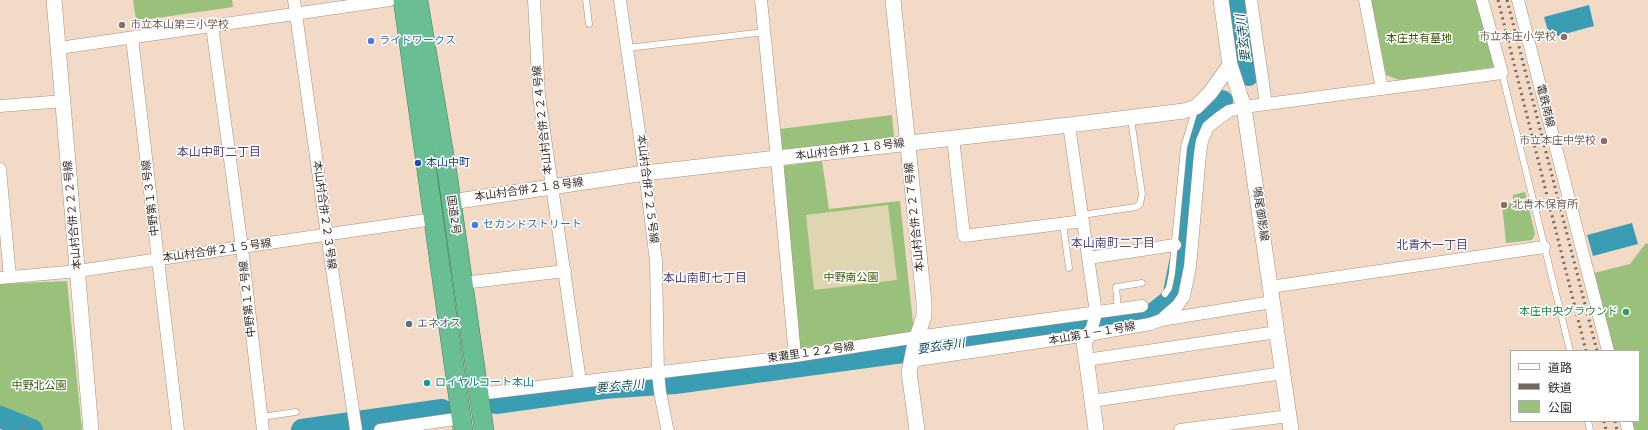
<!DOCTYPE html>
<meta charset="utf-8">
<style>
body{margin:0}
#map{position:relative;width:1648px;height:430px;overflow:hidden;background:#f3dac7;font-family:"Varela Round","Noto Sans JP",sans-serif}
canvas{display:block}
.legend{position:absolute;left:1510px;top:350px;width:130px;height:72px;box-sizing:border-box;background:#fff;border:1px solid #afaba8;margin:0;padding:5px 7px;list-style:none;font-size:12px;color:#372d26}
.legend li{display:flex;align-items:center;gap:8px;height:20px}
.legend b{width:20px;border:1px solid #afaba8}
</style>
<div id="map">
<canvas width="1648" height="430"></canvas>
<ul class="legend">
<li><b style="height:5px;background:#fff"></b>道路</li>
<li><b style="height:5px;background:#76675c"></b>鉄道</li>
<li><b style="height:11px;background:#9ac17b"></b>公園</li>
</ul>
</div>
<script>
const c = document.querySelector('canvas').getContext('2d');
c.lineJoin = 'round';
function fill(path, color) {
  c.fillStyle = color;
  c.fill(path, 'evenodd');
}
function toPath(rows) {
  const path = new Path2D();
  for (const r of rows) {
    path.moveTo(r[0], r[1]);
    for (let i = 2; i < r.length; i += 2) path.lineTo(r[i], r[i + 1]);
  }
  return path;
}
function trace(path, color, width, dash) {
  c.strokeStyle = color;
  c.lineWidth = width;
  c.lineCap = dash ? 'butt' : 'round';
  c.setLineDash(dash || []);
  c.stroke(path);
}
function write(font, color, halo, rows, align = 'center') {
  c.font = font + ' "Varela Round","Noto Sans JP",sans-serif';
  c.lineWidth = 3;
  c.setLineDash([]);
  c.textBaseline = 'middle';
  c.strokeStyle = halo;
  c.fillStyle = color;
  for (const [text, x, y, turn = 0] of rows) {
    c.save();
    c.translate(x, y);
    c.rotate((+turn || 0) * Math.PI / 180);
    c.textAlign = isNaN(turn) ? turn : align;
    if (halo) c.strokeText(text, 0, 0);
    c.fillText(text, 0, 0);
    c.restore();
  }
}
const green = toPath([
 [133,0,232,0,233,7,136,21],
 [1371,0,1478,0,1495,67,1399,80,1386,75],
 [892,115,894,137,782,151,780,129],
 [822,161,829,209,900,201,914,332,800,350,783,166],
 [1525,192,1535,234,1532,240,1506,243,1502,204,1513,203,1513,195],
 [1648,243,1648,430,1633,430,1631,421,1639,421,1639,351,1613,351,1594,273,1630,264,1645,244],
 [67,281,82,430,44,430,0,412,0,284]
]);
const sand = toPath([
 [888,205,897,280,814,290,806,215]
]);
const water = toPath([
 [1589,5,1594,26,1550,38,1544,17],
 [1632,223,1638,244,1593,256,1587,235]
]);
const river = toPath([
 [1239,0,1246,48,1248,75],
 [496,403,604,388,675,383,1079,328,1152,315,1173,298,1185,237,1189,176,1200,126,1222,101],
 [0,417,32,430],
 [302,430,442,410]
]);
const path = toPath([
 [23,430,25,423]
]);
const service = toPath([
 [586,0,589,24],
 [627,48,765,32],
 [1502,73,1570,351],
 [1082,215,1136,207,1140,204,1142,194,1131,119],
 [1063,224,1069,268],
 [1165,294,1169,288,1172,273,1184,147,1195,110],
 [1118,310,1116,287,1142,283],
 [261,417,296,412],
 [1588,421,1590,430]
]);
const minor = toPath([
 [294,0,327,235,356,430],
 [534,0,539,96,580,381],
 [620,0,645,173,656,261,658,373,660,392,667,428,668,430],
 [761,0,777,159,795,356],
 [1251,0,1266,104],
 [1365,0,1382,89],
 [1518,0,1608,351],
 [212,26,242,248,263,430],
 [132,38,178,430],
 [59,48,390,0],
 [0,106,64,101],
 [1069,125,1096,313,1091,332],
 [953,138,964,236,1083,221],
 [0,169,10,277],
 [1088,258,1175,245],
 [0,278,78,271,433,219],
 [463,283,565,271],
 [1270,287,1544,247],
 [1161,320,1178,305,1184,296,1190,267,1200,154,1202,141,1208,127,1219,118,1229,111,1244,107,1502,73,1482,0],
 [1086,360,1277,332],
 [910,361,1088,335,1150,324,1161,320,1272,302],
 [479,394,795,356,917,337,1142,306],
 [1092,401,1283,373],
 [1626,421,1628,430],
 [380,430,462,418],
 [1180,430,1289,416]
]);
const tertiary = toPath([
 [54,0,91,430],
 [893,0,924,302,924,316,915,343,909,372,917,430],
 [1221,0,1230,65,1244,107,1291,430],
 [451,202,645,173,1069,125,1184,111,1196,107,1210,93,1230,65],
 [1091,332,1084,342,1096,430]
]);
const trunk = toPath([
 [403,0,463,430],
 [418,0,448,178,484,430]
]);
const rail = toPath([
 [1498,0,1586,351],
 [1507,0,1597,351],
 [1604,421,1606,430],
 [1615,421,1617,430]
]);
const markers = [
 [122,25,4,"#8d6e63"],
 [1564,37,4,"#8d6e63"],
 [371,41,4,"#3f7fe0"],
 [1604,141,4,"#8d6e63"],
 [418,163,4,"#1a4fb4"],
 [1504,205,4,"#8d6e63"],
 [475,225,4,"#3f7fe0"],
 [1626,312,4,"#2e9e5b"],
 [409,324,4,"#5c6f8a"],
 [427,383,4,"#0f9aa8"]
];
const educationNames = [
 ["市立本山第三小学校",130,25],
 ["市立本庄小学校",1556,37,"right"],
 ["市立本庄中学校",1596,141,"right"],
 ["北青木保育所",1512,205]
];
const parkNames = [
 ["本庄共有墓地",1419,39],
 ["中野南公園",851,278],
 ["中野北公園",39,386]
];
const shopNames = [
 ["ライドワークス",379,41],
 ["セカンドストリート",483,225]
];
const streetNames = [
 ["電鉄南線",1545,106,76],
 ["本山村合併２２４号線",543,120,-96],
 ["本山村合併２１８号線",850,150,-7],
 ["本山村合併２２５号線",647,189,83],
 ["本山村合併２１８号線",529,190,-8],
 ["中野第１３号線",151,198,-97],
 ["鳴尾御影線",1260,214,82],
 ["本山村合併２２２号線",73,215,-95],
 ["本山村合併２２３号線",324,215,82],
 ["国道2号",453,215,82],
 ["本山村合併２２７号線",915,217,-96],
 ["本山村合併２１５号線",217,251,-8],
 ["中野第１２号線",248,299,-96],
 ["本山第１－１号線",1092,334,-10],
 ["東灘里１２２号線",811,353,-8]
];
const transitNames = [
 ["本山中町",426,163]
];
const leisureNames = [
 ["本庄中央グラウンド",1618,312]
];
const serviceNames = [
 ["エネオス",417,324]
];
const cultureNames = [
 ["ロイヤルコート本山",435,383]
];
const waterNames = [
 ["要玄寺川",1244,38,-97],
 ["要玄寺川",941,347,-8],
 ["要玄寺川",620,387,-5]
];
const neighbourhoodNames = [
 ["本山中町二丁目",219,153],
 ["本山南町二丁目",1113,244],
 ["北青木一丁目",1432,246],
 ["本山南町七丁目",705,279]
];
fill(green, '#9ac17b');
fill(sand, '#dfd6b1');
fill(water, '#3a9db3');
trace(river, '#3a9db3', 22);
trace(service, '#a8907e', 7);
trace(minor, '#a8907e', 13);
trace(tertiary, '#a8907e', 16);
trace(trunk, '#3f805b', 20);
trace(path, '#907f72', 2, [3, 2]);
trace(service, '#fff', 6);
trace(minor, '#fff', 12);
trace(tertiary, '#fff', 15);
trace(trunk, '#6abe93', 19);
trace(rail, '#76675c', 3, [2, 4]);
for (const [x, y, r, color] of markers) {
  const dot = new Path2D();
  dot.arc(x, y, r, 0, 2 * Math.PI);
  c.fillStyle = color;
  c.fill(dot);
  trace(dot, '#fff', 1.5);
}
write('11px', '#785e54', '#fff', educationNames, 'left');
write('11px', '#345a00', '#fff', parkNames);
write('11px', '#366cbe', '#fff', shopNames, 'left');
write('11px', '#372d26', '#fff', streetNames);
write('11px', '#164399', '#fff', transitNames, 'left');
write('11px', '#27864d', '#fff', leisureNames, 'right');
write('11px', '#4e5e75', '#fff', serviceNames, 'left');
write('11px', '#0d838f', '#fff', cultureNames, 'left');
write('italic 12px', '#164e5a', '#fff', waterNames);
write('12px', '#524582', '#fff', neighbourhoodNames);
</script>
